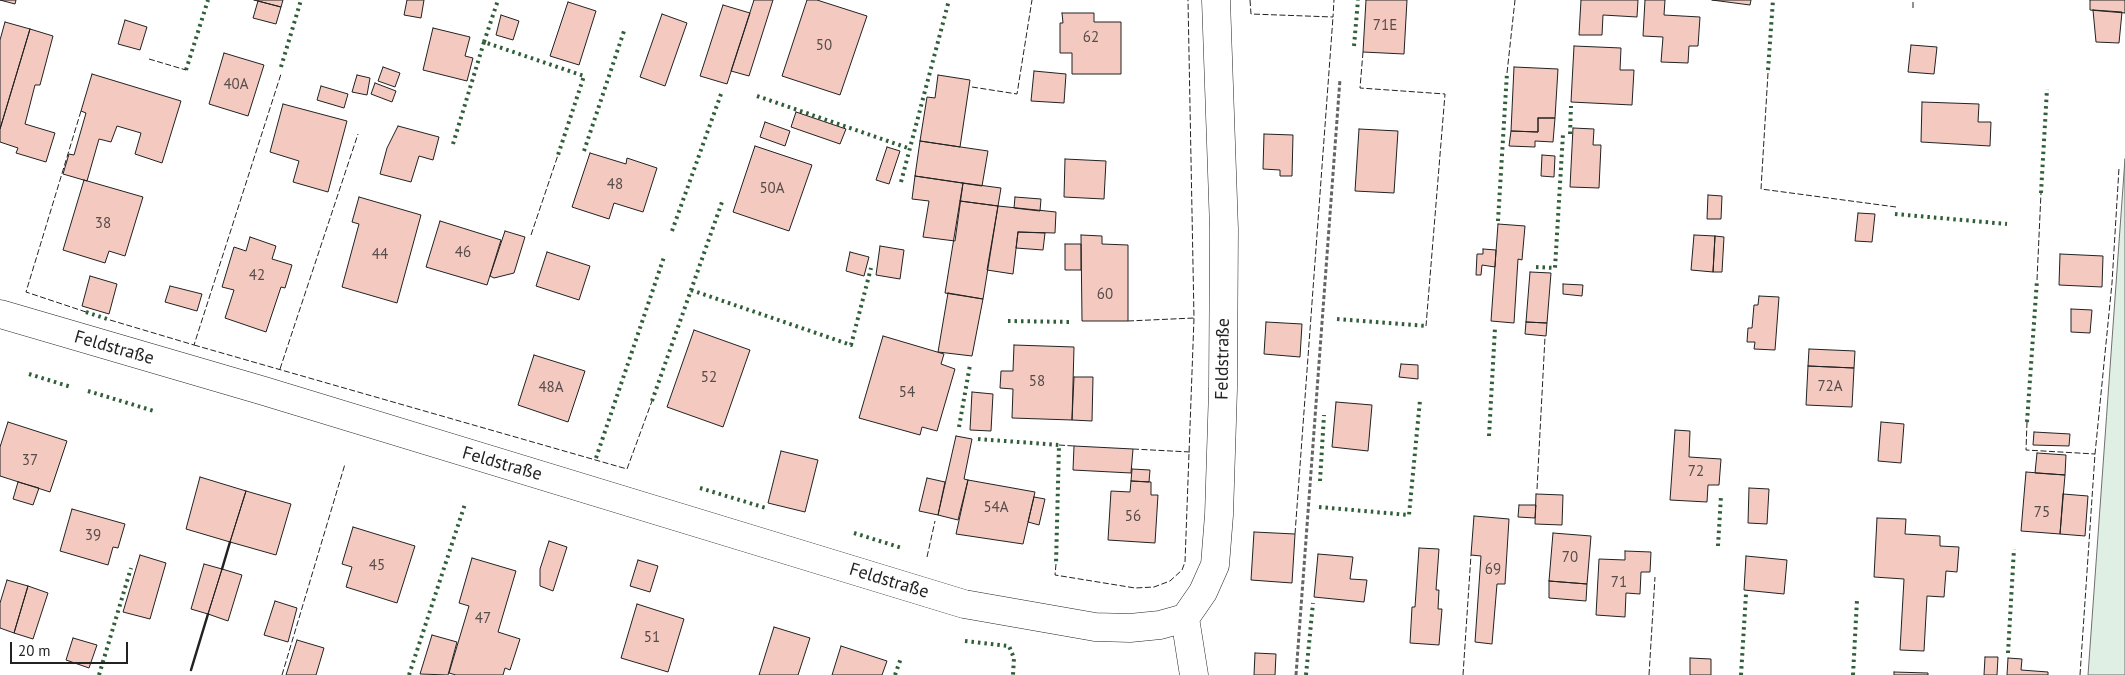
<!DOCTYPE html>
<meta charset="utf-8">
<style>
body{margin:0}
#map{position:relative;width:2125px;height:675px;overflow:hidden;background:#fff;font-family:"PT Sans",sans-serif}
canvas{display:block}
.scale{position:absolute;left:10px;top:642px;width:118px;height:22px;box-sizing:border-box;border:2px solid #222;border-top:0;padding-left:6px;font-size:15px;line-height:18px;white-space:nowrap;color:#222;-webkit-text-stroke:4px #fff;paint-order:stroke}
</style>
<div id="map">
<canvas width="2125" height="675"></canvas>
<div class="scale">20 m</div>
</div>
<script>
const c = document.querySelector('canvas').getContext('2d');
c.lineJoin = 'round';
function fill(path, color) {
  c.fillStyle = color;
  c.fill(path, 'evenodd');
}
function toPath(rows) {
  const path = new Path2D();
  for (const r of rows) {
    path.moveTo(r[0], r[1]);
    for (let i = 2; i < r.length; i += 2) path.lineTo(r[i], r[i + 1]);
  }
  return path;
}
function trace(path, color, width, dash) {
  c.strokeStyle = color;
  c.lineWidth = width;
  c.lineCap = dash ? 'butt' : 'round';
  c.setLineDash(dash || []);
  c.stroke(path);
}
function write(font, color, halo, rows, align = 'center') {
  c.font = font + ' "PT Sans",sans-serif';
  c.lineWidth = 4;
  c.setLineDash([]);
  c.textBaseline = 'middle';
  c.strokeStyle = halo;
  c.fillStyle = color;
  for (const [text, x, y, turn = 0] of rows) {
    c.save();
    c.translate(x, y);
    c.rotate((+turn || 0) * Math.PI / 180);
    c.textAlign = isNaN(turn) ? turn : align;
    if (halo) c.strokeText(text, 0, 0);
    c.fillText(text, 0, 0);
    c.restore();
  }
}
const green = toPath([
 [2125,159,2125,675,2088,675,2125,159]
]);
const building = toPath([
 [0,0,16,0,15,4,0,0],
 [254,0,283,0,281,7,254,0],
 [407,0,424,0,421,18,404,15,407,0],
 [754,0,773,0,749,76,731,71,754,0],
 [807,0,817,0,867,16,840,95,782,76,807,0],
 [1366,0,1407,0,1404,54,1363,52,1366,0],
 [1581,0,1638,0,1637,17,1603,15,1602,35,1579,35,1581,0],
 [1645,0,1665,0,1664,15,1700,17,1698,46,1689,46,1688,63,1661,62,1663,37,1643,36,1645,0],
 [1712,0,1751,0,1750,5,1712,0],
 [2090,0,2125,0,2125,13,2090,10,2090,0],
 [258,1,281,7,276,24,253,18,258,1],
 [568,2,596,11,579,65,550,56,568,2],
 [723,5,750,13,727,84,700,76,723,5],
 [2093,10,2122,12,2119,43,2096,42,2093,10],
 [1062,13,1094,13,1094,22,1121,22,1121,74,1072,74,1072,53,1060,53,1060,23,1063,23,1062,13],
 [662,14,687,23,665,86,640,77,662,14],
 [501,15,519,21,513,40,496,35,501,15],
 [125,20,147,27,140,50,118,44,125,20],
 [5,22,30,29,0,129,0,40,5,22],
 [433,28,470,37,465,56,473,58,467,81,423,70,433,28],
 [30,29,53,36,40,85,35,85,25,124,55,133,46,162,16,153,18,148,0,142,0,129,30,29],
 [1911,45,1937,47,1934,74,1908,72,1911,45],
 [1574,46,1621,48,1620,70,1634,70,1632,105,1571,102,1574,46],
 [224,53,264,65,248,116,209,104,224,53],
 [383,67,400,73,395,87,378,81,383,67],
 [1514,67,1558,69,1555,118,1538,118,1538,132,1511,131,1514,67],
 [1034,71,1066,74,1064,103,1031,101,1034,71],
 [92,74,181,101,162,163,135,154,141,133,117,126,111,142,99,139,87,181,63,174,69,154,74,155,86,113,81,111,92,74],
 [357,75,370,78,367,95,352,92,357,75],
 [938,75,970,80,960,147,920,141,927,97,935,98,938,75],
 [375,83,396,91,392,102,371,94,375,83],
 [321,86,348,94,344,108,317,100,321,86],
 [1922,102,1979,104,1978,122,1991,122,1990,146,1921,142,1922,102],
 [283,104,347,121,328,192,293,182,299,161,270,152,283,104],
 [796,112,846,129,840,144,791,127,796,112],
 [1538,118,1555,118,1553,142,1535,141,1535,147,1509,146,1511,131,1538,132,1538,118],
 [765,122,790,131,785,146,760,137,765,122],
 [398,126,439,137,433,160,419,156,411,182,380,174,387,148,398,126],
 [1573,128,1594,129,1593,145,1601,145,1599,188,1570,187,1573,128],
 [1359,129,1398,131,1394,193,1355,191,1359,129],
 [1264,134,1293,135,1292,176,1280,176,1280,170,1263,169,1264,134],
 [920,141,988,151,982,186,915,176,920,141],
 [755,146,812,165,789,231,733,212,755,146],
 [887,147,900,151,889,184,876,180,887,147],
 [590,153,626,164,627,158,657,168,643,212,614,203,609,219,572,207,590,153],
 [1542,155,1555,156,1554,177,1541,176,1542,155],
 [1065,159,1106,161,1104,199,1064,197,1065,159],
 [915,176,963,183,955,241,923,237,929,201,912,199,915,176],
 [84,180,143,197,125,256,109,251,105,263,63,250,84,180],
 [963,183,1001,188,998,206,960,201,963,183],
 [1708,195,1722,196,1721,219,1707,219,1708,195],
 [359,197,421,215,397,303,342,287,359,224,352,222,359,197],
 [1015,197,1041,199,1040,211,1014,208,1015,197],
 [960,201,998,206,983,299,945,293,960,201],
 [998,206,1056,212,1055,233,1018,232,1013,274,987,270,998,206],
 [1858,213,1875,214,1872,242,1855,241,1858,213],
 [440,221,501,240,487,285,426,267,440,221],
 [1498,224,1525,226,1522,260,1518,259,1514,323,1491,321,1498,224],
 [505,231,525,237,514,273,494,278,490,276,505,231],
 [1018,232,1045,233,1043,250,1016,248,1018,232],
 [1081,235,1102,236,1102,244,1128,245,1128,321,1082,321,1081,235],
 [1694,235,1715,236,1713,272,1691,270,1694,235],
 [1715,236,1724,237,1722,272,1713,272,1715,236],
 [250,237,276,246,272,259,292,265,285,288,281,287,266,332,225,318,234,290,222,287,234,247,246,251,250,237],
 [1065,244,1081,244,1081,270,1065,270,1065,244],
 [880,246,904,250,900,279,876,275,880,246],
 [1483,249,1496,250,1495,267,1482,265,1481,275,1476,275,1477,254,1483,254,1483,249],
 [547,252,590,266,579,300,536,286,547,252],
 [850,252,869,257,864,276,846,271,850,252],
 [2060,254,2103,256,2102,287,2059,285,2060,254],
 [1530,272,1551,273,1547,323,1526,322,1530,272],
 [90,276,117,284,109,314,82,306,90,276],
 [1563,284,1583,285,1582,296,1563,294,1563,284],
 [170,286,202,294,197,311,165,302,170,286],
 [948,293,983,299,972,356,938,352,948,293],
 [1759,296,1779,297,1775,350,1754,349,1755,342,1747,342,1748,328,1752,328,1754,305,1758,305,1759,296],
 [2071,309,2092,310,2090,333,2071,332,2071,309],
 [1266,322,1302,324,1300,357,1264,354,1266,322],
 [1526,322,1547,323,1546,336,1525,334,1526,322],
 [694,330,750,350,723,427,667,407,694,330],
 [883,336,944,354,941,364,955,369,937,431,922,427,920,435,859,418,883,336],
 [1014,345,1074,347,1072,420,1012,418,1013,389,1000,388,1001,371,1013,371,1014,345],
 [1809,349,1855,351,1854,368,1808,366,1809,349],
 [534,355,585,371,568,422,518,405,534,355],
 [1401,364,1418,365,1418,379,1399,377,1401,364],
 [1808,366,1854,368,1852,407,1806,405,1808,366],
 [1074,377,1093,377,1092,421,1072,420,1074,377],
 [972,392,993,394,991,431,970,430,972,392],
 [1336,402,1372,405,1368,451,1332,447,1336,402],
 [8,422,67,441,50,492,0,476,0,447,8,422],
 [1881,422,1904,424,1901,463,1878,461,1881,422],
 [1675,430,1690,431,1689,457,1721,459,1719,485,1708,485,1707,502,1670,500,1675,430],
 [2034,432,2070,434,2069,446,2033,445,2034,432],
 [956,436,972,439,964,479,968,480,958,520,938,515,956,436],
 [1074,446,1133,449,1131,473,1073,470,1074,446],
 [781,451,818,460,805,512,768,503,781,451],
 [2037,453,2066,455,2065,475,2035,473,2037,453],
 [1132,469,1150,470,1149,482,1131,481,1132,469],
 [2026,472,2065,475,2060,534,2021,531,2026,472],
 [200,477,246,491,230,542,186,529,200,477],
 [927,478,945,482,938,515,919,511,927,478],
 [968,480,1035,492,1023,544,956,534,968,480],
 [1131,481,1151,482,1151,495,1158,495,1155,543,1108,540,1111,491,1130,492,1131,481],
 [18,482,39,488,33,505,13,499,18,482],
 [1749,488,1769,489,1767,524,1748,523,1749,488],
 [246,491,291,504,276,555,230,542,246,491],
 [1536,494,1563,495,1562,525,1535,524,1536,494],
 [2063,494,2088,496,2085,536,2060,534,2063,494],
 [1034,497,1045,499,1039,525,1028,522,1034,497],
 [1519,505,1536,505,1535,518,1518,517,1519,505],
 [72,509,125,524,118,548,113,547,108,565,60,551,72,509],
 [1474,516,1509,519,1505,584,1497,584,1492,644,1475,642,1481,556,1471,555,1474,516],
 [1877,518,1906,519,1905,534,1940,536,1940,546,1959,547,1957,572,1946,571,1944,597,1927,596,1924,651,1900,650,1904,579,1874,577,1877,518],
 [353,527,415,546,397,603,346,587,352,567,342,564,353,527],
 [1254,532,1295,534,1292,583,1251,580,1254,532],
 [1553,533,1591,536,1587,584,1549,581,1553,533],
 [549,541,567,547,553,591,540,586,540,569,549,541],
 [1419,548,1439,549,1436,590,1439,590,1438,609,1442,609,1439,645,1410,643,1412,607,1415,607,1419,548],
 [1625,551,1651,552,1650,572,1641,572,1640,594,1626,593,1625,617,1596,615,1599,559,1625,560,1625,551],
 [1318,554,1353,557,1350,579,1367,580,1364,602,1314,597,1318,554],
 [140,555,166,563,150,619,123,612,140,555],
 [1746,556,1787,560,1784,594,1744,590,1746,556],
 [472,558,516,571,498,632,520,639,510,670,505,668,503,675,456,675,449,673,469,606,459,603,472,558],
 [638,560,658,566,650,592,630,586,638,560],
 [204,564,222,569,208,614,191,609,204,564],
 [222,569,242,575,228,621,208,614,222,569],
 [7,580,28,586,14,633,0,628,0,603,7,580],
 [1549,581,1587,584,1586,601,1549,598,1549,581],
 [28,586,48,593,33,639,14,633,28,586],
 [275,601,297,608,288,642,264,635,275,601],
 [637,604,684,619,668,672,621,658,637,604],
 [774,627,810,638,798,675,759,675,774,627],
 [432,635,457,642,448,675,420,674,432,635],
 [73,638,97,645,89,668,66,660,73,638],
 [297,640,324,648,316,675,286,675,297,640],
 [841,646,887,661,882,675,832,675,841,646],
 [1255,653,1276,654,1275,675,1254,675,1255,653],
 [1985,657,1998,657,1997,675,1984,675,1985,657],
 [1690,658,1711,659,1711,675,1690,675,1690,658],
 [2008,658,2022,659,2021,670,2048,672,2048,675,2007,675,2008,658],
 [1894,672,1928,673,1928,675,1894,675,1894,672]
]);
const path = toPath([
 [1296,675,1340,79]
]);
const minor = toPath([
 [0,314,264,391,964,604,1095,627,1130,628,1160,625,1185,618,1203,592,1215,565,1219,515,1223,389,1224,229,1216,0],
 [1185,618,1194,675]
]);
const hedge = toPath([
 [484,42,498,0],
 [1354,46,1358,0],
 [281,67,301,0],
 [186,70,208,0],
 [1768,70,1773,0],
 [757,96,908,148],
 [1570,134,1571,106],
 [453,144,484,42,584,76,558,155],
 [584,151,625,28],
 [901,182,949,0],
 [2041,193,2047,89],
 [1895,214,2007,224],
 [1498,221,1507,73],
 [672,231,721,94],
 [1536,267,1555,268,1563,134],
 [691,290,851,345,871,268],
 [86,312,110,320],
 [1337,319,1426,326],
 [1008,321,1073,322],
 [29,374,71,387],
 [88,391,154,411],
 [652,401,722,202],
 [2027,422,2037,280],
 [959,427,970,365],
 [1489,436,1495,328],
 [978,439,1059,445,1056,564],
 [596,458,664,257],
 [1320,481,1324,415],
 [700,488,766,508],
 [1319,507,1409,515,1420,400],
 [854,533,902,548],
 [1718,546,1721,496],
 [965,641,1009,646,1014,658,1013,675],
 [2008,653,2014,549],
 [99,675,131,568],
 [409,675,465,504],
 [895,675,901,658],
 [1306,675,1313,603],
 [1741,675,1746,594],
 [1853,675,1857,600]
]);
const fence = toPath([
 [1250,0,1251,14,1333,17,1334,0],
 [1913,8,1913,0],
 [1363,52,1360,88,1445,94,1426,326],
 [149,59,186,70],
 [1507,73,1515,0],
 [1768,73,1761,189,1896,207],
 [972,87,1017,94,1032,0],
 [81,111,26,292,86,312],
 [531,235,558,155],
 [2037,280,2041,193],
 [110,320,194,345,281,74],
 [1128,321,1194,318],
 [194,345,627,469,652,401],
 [280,369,358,134],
 [2027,422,2026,450,2095,454],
 [1059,445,1074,446],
 [1133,449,1190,452],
 [1537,489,1545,337],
 [1295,534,1333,17],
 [927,557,935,521],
 [1056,564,1055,575,1135,588,1154,587,1170,581,1182,570,1185,562,1194,318,1188,0],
 [282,675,345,464],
 [1463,675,1471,555],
 [1649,675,1655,577],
 [2080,675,2095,454,2112,283,2119,168]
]);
const wall = toPath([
 [222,569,230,542],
 [191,670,208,614]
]);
const numberNames = [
 ["71E",1385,26],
 ["62",1091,38],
 ["50",824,46],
 ["40A",236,85],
 ["48",615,185],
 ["50A",772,189],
 ["38",103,224],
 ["46",463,253],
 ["44",380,255],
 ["42",257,276],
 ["60",1105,295],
 ["52",709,378],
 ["58",1037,382],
 ["72A",1830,387],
 ["48A",551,388],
 ["54",907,393],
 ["37",30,461],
 ["72",1696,472],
 ["54A",996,508],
 ["75",2042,513],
 ["56",1133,517],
 ["39",93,536],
 ["70",1570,558],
 ["45",377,566],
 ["69",1493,570],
 ["71",1619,583],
 ["47",483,619],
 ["51",652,638]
];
const streetNames = [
 ["Feldstraße",114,348,16],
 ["Feldstraße",1223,359,-89],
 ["Feldstraße",502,464,16],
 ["Feldstraße",889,581,17]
];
fill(green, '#e0efe3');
trace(green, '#6f6f6f', 1);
fill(building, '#f3c9c0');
trace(building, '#222', 1);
trace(minor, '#222', 29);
trace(path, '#646464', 3, [4, 2.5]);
trace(minor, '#fff', 28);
trace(hedge, '#2f5e38', 4, [2.5, 4]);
trace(fence, '#222', 1, [6, 2.5]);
trace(wall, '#222', 2.5);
write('15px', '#564c4a', null, numberNames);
write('18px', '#222', '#fff', streetNames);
</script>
